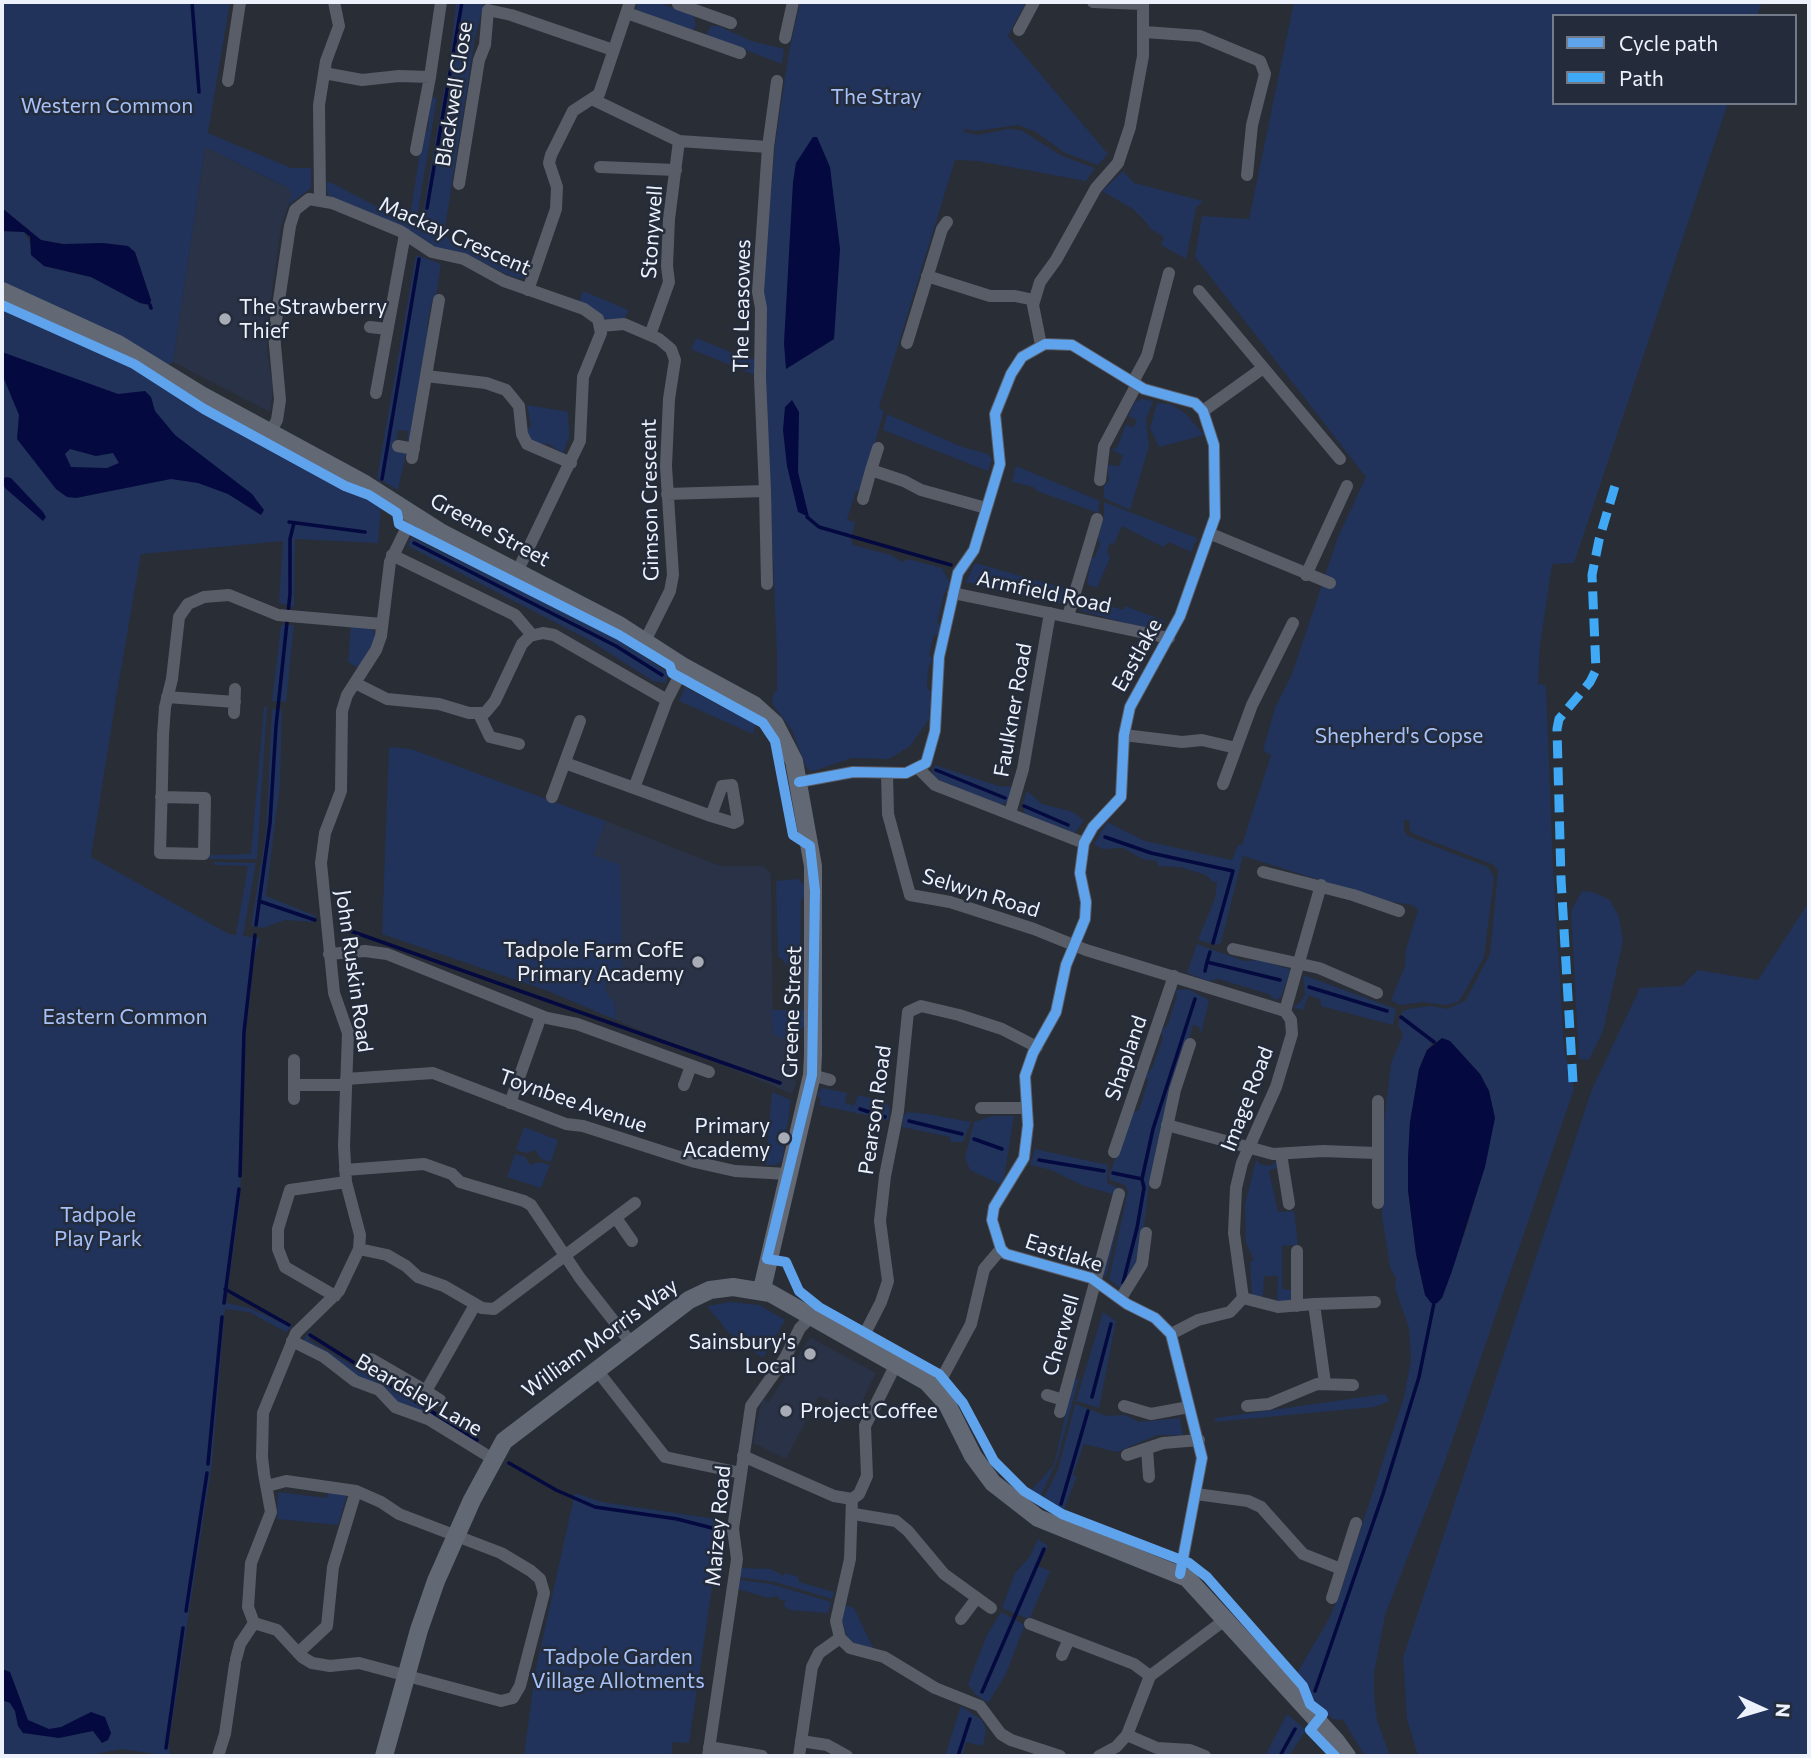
<!DOCTYPE html>
<style>
body{margin:0}
#map{position:relative;width:1811px;height:1758px;overflow:hidden;background:#292d36;font-family:Commissioner,sans-serif}
canvas{display:block}
.frame{position:absolute;inset:0;border:4px solid #ecf1fc;pointer-events:none}
.legend{position:absolute;left:1552px;top:14px;width:245px;height:91px;box-sizing:border-box;background:#242c3b;border:2px solid #747b88;margin:0;padding:9px 12px;list-style:none;font-size:21px;color:#ecf1fc}
.legend li{display:flex;align-items:center;gap:14px;height:35px}
.legend b{width:35px;border:2px solid #747b88}
.north{position:absolute;left:1727px;top:1674px;width:70px;height:70px;-webkit-text-stroke:5px #242c3b;paint-order:stroke;rotate:94deg;font-size:19px;font-weight:700;line-height:28px;text-align:center;color:#ecf1fc}
.north::after{content:'';display:block;margin:auto;width:24px;height:32px;background:#ecf1fc;clip-path:polygon(50% 0,100% 100%,50% 72%,0 100%)}
</style>
<div id="map">
<canvas width="1811" height="1758"></canvas>
<div class="frame"></div>
<ul class="legend">
<li><b style="height:9px;background:#60a3ed"></b>Cycle path</li>
<li><b style="height:9px;background:#3fa9f5"></b>Path</li>
</ul>
<div class="north">N</div>
</div>
<script>
const c = document.querySelector('canvas').getContext('2d');
c.lineJoin = 'round';
function fill(path, color) {
  c.fillStyle = color;
  c.fill(path, 'evenodd');
}
function toPath(rows) {
  const path = new Path2D();
  for (const r of rows) {
    path.moveTo(r[0], r[1]);
    for (let i = 2; i < r.length; i += 2) path.lineTo(r[i], r[i + 1]);
  }
  return path;
}
function trace(path, color, width, dash) {
  c.strokeStyle = color;
  c.lineWidth = width;
  c.lineCap = dash ? 'butt' : 'round';
  c.setLineDash(dash || []);
  c.stroke(path);
}
function write(font, color, halo, rows, align = 'center') {
  c.font = font + ' Commissioner,sans-serif';
  c.lineWidth = 5;
  c.setLineDash([]);
  c.textBaseline = 'middle';
  c.strokeStyle = halo;
  c.fillStyle = color;
  for (const [text, x, y, turn = 0] of rows) {
    c.save();
    c.translate(x, y);
    c.rotate((+turn || 0) * Math.PI / 180);
    c.textAlign = isNaN(turn) ? turn : align;
    if (halo) c.strokeText(text, 0, 0);
    c.fillText(text, 0, 0);
    c.restore();
  }
}
const built = toPath([
 [205,147,289,188,292,195,281,227,268,321,267,350,273,388,270,412,173,362],
 [606,821,720,866,763,866,771,874,773,1034,791,1042,786,1055,796,1083,792,1094,616,1020,615,1002,608,996,605,987,608,977,615,971,593,855],
 [810,1337,876,1373,856,1414,819,1396,786,1459,753,1443,759,1412,762,1399,769,1402]
]);
const green = toPath([
 [2,2,230,2,208,133,291,168,311,168,311,188,288,205,292,195,289,188,205,147,173,362,166,366,2,285,5,279,2,277,2,231,24,232,44,266,91,277,145,305,151,301,135,252,117,244,63,244,41,240,2,208],
 [456,2,484,2,475,38,445,228,422,217,451,51],
 [637,2,657,2,694,16,696,26,692,31,637,10],
 [800,2,1026,2,1008,36,1108,154,1098,165,1065,153,1036,132,1018,125,975,131,965,129,963,132,978,135,1007,129,1021,130,1062,156,1095,168,1086,181,978,161,955,160,880,404,879,408,884,411,861,491,856,491,847,520,855,522,851,540,853,545,891,555,902,562,908,559,942,568,950,584,944,594,937,622,941,627,939,634,934,635,929,655,933,659,928,668,927,689,931,691,929,719,910,746,889,759,852,758,813,771,809,770,805,765,792,730,773,705,772,696,777,690,777,655,762,301,775,144,789,52],
 [1294,2,1762,2,1757,16,1554,16,1554,103,1728,103,1574,563,1552,564,1540,646,1538,684,1546,685,1553,866,1564,1049,1574,1089,1443,1467,1385,1615,1374,1674,1374,1695,1377,1720,1390,1756,1365,1756,1343,1720,1333,1719,1314,1704,1297,1673,1330,1617,1341,1589,1404,1397,1411,1360,1409,1328,1395,1288,1396,1278,1390,1268,1382,1215,1383,1134,1391,1063,1403,1035,1398,1024,1402,1012,1408,1009,1431,1006,1447,1009,1465,1001,1490,954,1498,871,1494,865,1416,835,1410,831,1409,820,1404,820,1404,831,1408,836,1488,867,1494,877,1484,957,1463,995,1458,1002,1445,1005,1423,1002,1400,1005,1391,1000,1405,966,1406,949,1418,910,1412,905,1387,901,1243,856,1221,943,1216,945,1198,940,1215,898,1217,881,1213,882,1206,875,1180,867,1158,866,1157,861,1142,859,1123,848,1102,849,1094,844,1107,822,1145,841,1232,860,1238,845,1242,845,1271,755,1263,751,1275,708,1292,674,1338,537,1366,477,1195,257,1202,216,1249,219],
 [1450,1041,1480,1074,1489,1091,1495,1118,1468,1224,1442,1297,1437,1303,1425,1295,1416,1254,1408,1191,1410,1122,1419,1069,1427,1050,1434,1042],
 [711,26,719,26,751,41,784,49,782,64,706,35],
 [430,97,437,98,417,218,410,215,423,134,428,130],
 [1123,171,1134,183,1203,201,1196,208,1186,259,1161,245,1164,237,1148,227,1149,225,1133,209,1102,191],
 [330,182,381,209,528,272,524,279,510,276,467,254,437,248,328,195,326,183],
 [416,255,441,264,436,297,432,300,427,327,430,335,409,444,407,444,408,431,398,430,395,449,406,453,398,490,377,478],
 [583,291,628,310,624,320,604,319,579,302],
 [2,309,132,367,204,414,381,507,378,543,295,539,294,607,279,603,283,541,141,554,117,692,91,857,229,934,236,935,248,866,214,865,214,862,256,863,243,936,260,938,255,954,246,1032,240,1203,226,1303,250,1308,292,1327,286,1332,249,1312,225,1309,212,1463,169,1743,170,1756,121,1749,84,1756,4,1756,2,1743],
 [696,338,745,358,756,359,755,375,691,349],
 [1142,399,1153,401,1146,420,1149,446,1130,510,1104,498,1104,485,1109,481,1107,465,1119,466,1123,456,1111,449,1117,448,1126,424,1133,428,1137,420,1128,416,1135,402],
 [1157,403,1170,404,1185,413,1204,435,1159,447,1150,428],
 [527,405,568,412,569,437,563,453,548,444,533,444,526,431,531,426],
 [887,414,962,447,988,454,992,459,988,471,883,430],
 [1016,466,1100,501,1098,513,1037,491,1034,487,1012,482],
 [1104,502,1197,538,1191,552,1169,542,1163,547,1122,526,1114,544,1110,543,1107,551,1110,558,1097,588,1087,584,1091,559,1095,557,1100,544,1098,538,1104,516],
 [411,537,614,637,669,673,665,683,653,681,589,640,408,546],
 [975,563,1067,589,1063,604,966,582],
 [1084,598,1123,610,1125,606,1165,621,1158,632,1082,611,1077,605,1080,598],
 [281,625,294,625,286,702,272,701],
 [351,625,371,628,375,634,375,642,359,668,348,662],
 [685,687,756,724,753,734,679,701],
 [264,707,267,707,257,859,209,859,210,855,251,854],
 [272,709,282,710,280,784,266,896,316,916,314,922,285,920,263,928,251,926,266,832],
 [389,747,411,749,606,821,593,855,620,865,622,969,611,973,605,987,608,996,615,1002,616,1020,548,991,382,934],
 [935,765,998,786,1014,787,1009,802,1000,805,934,778,932,770],
 [1027,791,1042,804,1073,812,1084,821,1074,833,1025,814,1023,803],
 [798,879,804,885,805,895,801,901,800,977,778,956,776,881],
 [1582,891,1593,892,1610,900,1619,917,1623,941,1603,1031,1589,1060,1579,1059,1571,911],
 [1809,902,1809,1756,1418,1756,1407,1719,1403,1658,1592,1089,1640,988,1682,986,1698,970,1758,980],
 [1197,944,1244,961,1261,960,1291,970,1281,997,1276,1000,1268,994,1219,979,1208,981,1187,973],
 [1303,975,1396,1009,1393,1025,1321,1006,1320,999,1308,995,1303,1010,1293,1007,1301,1002,1305,994],
 [1188,989,1209,1000,1201,1034,1199,1027,1193,1025,1149,1186,1140,1257,1123,1291,1109,1279,1128,1191,1125,1185,1110,1180,1109,1175,1133,1113,1139,1110,1148,1081,1146,1076,1153,1066,1163,1038,1161,1032,1168,1024,1177,995,1175,990],
 [771,1010,804,1010,804,1026,791,1042,773,1034],
 [822,1088,847,1093,845,1103,854,1106,858,1095,885,1102,890,1108,888,1120,819,1105,821,1099,817,1095],
 [772,1092,791,1100,782,1161,776,1165,766,1165],
 [908,1112,928,1114,971,1122,963,1142,951,1142,950,1137,902,1127,903,1116],
 [992,1116,1014,1116,1004,1178,1000,1184,970,1170,965,1158,974,1122],
 [524,1127,558,1140,551,1162,541,1159,535,1150,526,1153,516,1150],
 [1035,1149,1108,1165,1107,1183,1125,1191,1106,1277,1101,1275,1116,1195,1084,1186,1051,1170,1030,1165],
 [515,1154,525,1157,530,1165,539,1162,550,1165,541,1188,507,1177],
 [1278,1159,1278,1168,1269,1170,1278,1212,1294,1211,1298,1245,1282,1246,1282,1289,1291,1290,1293,1303,1277,1303,1278,1276,1264,1276,1263,1297,1270,1298,1269,1302,1252,1296,1250,1262,1254,1260,1246,1243,1245,1205,1256,1160,1260,1164,1271,1166],
 [730,1302,759,1305,785,1320,763,1358,729,1333,707,1306],
 [1103,1312,1116,1321,1099,1408,1076,1401],
 [312,1329,309,1340,426,1409,482,1445,481,1448,407,1409,302,1342],
 [1079,1378,1057,1461,1039,1499,1030,1492,1054,1465,1073,1381],
 [1385,1394,1390,1401,1374,1407,1214,1422,1216,1418],
 [1075,1404,1107,1416,1125,1415,1139,1422,1180,1418,1183,1435,1157,1435,1117,1452,1084,1444,1073,1475,1077,1476,1063,1512,1042,1501,1058,1470],
 [328,1490,347,1495,338,1525,277,1519,278,1492,327,1498],
 [575,1493,602,1502,722,1520,689,1743,673,1742,671,1756,524,1756,535,1673],
 [1038,1539,1048,1546,1038,1566,1050,1571,1030,1618,1026,1618,1002,1608,1015,1573,1029,1558],
 [740,1568,771,1569,784,1576,785,1573,798,1577,799,1582,834,1592,832,1599,775,1582,739,1577],
 [739,1580,771,1584,831,1602,828,1613,790,1610,784,1606,785,1600,780,1600,778,1596,768,1598,738,1589],
 [844,1605,854,1608,874,1650,859,1647,847,1637,842,1620],
 [1001,1612,1023,1624,1024,1627,1006,1674,988,1703,975,1694,968,1684,987,1635],
 [961,1706,982,1720,986,1730,983,1746,966,1742,962,1756,945,1756],
 [1287,1714,1306,1730,1289,1756,1265,1756]
]);
const water = toPath([
 [813,137,817,137,830,167,840,249,834,339,786,369,784,343,793,182,796,163],
 [2,208,41,240,63,244,103,243,128,246,135,252,151,300,150,305,140,303,91,277,44,266,31,255,30,237,24,232,2,231],
 [2,352,118,394,145,391,151,397,155,411,175,435,252,494,264,510,261,515,228,494,198,483,171,479,76,498,67,497,56,489,17,439,19,415,2,374],
 [70,449,96,456,113,453,119,463,107,468,71,467,65,454],
 [792,400,799,412,798,472,809,517,798,512,787,466,783,430,785,407],
 [6,477,11,478,43,512,46,517,43,521,5,488,2,480],
 [1442,1038,1450,1041,1480,1074,1489,1091,1495,1118,1485,1167,1452,1271,1442,1298,1437,1303,1431,1303,1425,1295,1416,1254,1408,1190,1408,1157,1410,1122,1419,1069,1427,1050],
 [2,1669,10,1672,28,1720,49,1729,61,1727,91,1712,105,1717,111,1733,108,1740,102,1743,93,1731,59,1738,23,1733,18,1726,15,1711,10,1703,2,1700]
]);
const stream = toPath([
 [192,2,199,92],
 [427,208,462,2],
 [150,305,151,308],
 [382,479,419,259],
 [807,517,819,527,951,565],
 [289,522,365,532],
 [414,543,616,646,662,675],
 [936,770,1005,798],
 [1024,806,1068,825],
 [1105,837,1151,853,1233,871,1213,943],
 [259,901,315,920],
 [256,925,270,823,276,726,290,594,290,539,294,523],
 [345,929,780,1083],
 [1207,962,1210,952],
 [1205,971,1207,962,1280,980],
 [1309,987,1387,1011],
 [1401,1017,1434,1042],
 [860,1109,885,1117],
 [909,1121,962,1134],
 [974,1139,1002,1149],
 [1039,1160,1104,1171],
 [1113,1173,1142,1179],
 [240,1176,244,1032,255,935],
 [1123,1283,1137,1228,1144,1188,1142,1179,1153,1129,1195,999],
 [225,1289,289,1325],
 [224,1303,239,1189],
 [310,1335,477,1440],
 [1092,1397,1111,1324],
 [509,1463,556,1490,595,1507,677,1519,716,1529],
 [208,1464,222,1317],
 [1061,1504,1088,1411],
 [186,1611,207,1473],
 [1315,1691,1383,1494,1419,1377,1434,1303],
 [982,1692,1044,1549],
 [166,1748,183,1628],
 [958,1756,970,1719],
 [1280,1756,1295,1729]
]);
const street = toPath([
 [1093,2,1143,4],
 [678,4,731,23],
 [627,13,740,53],
 [1019,30,1034,2],
 [1145,32,1200,36,1260,61,1265,74,1252,125,1247,175],
 [785,38,793,2],
 [324,73,362,80,399,76,430,77,441,2],
 [228,81,240,2],
 [594,100,679,141,768,147],
 [416,150,430,77],
 [600,167,676,170],
 [459,184,479,60,485,45,488,10,511,15,613,50],
 [320,199,319,105,326,61,339,26,334,2],
 [927,276,990,296,1015,296,1034,300],
 [528,290,556,209,557,187,549,163,551,155,573,111,599,94,630,2],
 [1199,291,1340,459],
 [600,326,624,324,659,339,671,349,675,360,669,399,666,466,673,575,670,591,645,641],
 [370,327,387,329],
 [650,335,669,282,667,266,669,219,679,141],
 [907,343,942,229,947,222],
 [1041,345,1033,305,1040,282,1056,260,1096,188,1118,163,1130,127,1143,56,1143,2],
 [426,376,439,300],
 [1133,382,1147,356,1169,273],
 [376,393,405,234],
 [1203,411,1263,368],
 [270,433,277,420,280,400,274,334,290,226,295,210,309,199,332,203,400,231,432,252,464,259,504,281,584,309,598,319,601,333,583,377,580,441,517,572],
 [398,446,414,449],
 [412,458,426,376,486,383,506,390,519,406,522,434,527,444,571,463],
 [871,470,878,448],
 [1100,480,1104,446,1137,384],
 [765,491,760,378,761,308,758,292,768,147,777,81],
 [667,494,765,491,767,584],
 [863,499,871,470,904,481,921,490,986,508],
 [1211,534,1330,583],
 [392,555,515,615,532,635],
 [1306,575,1347,486],
 [953,593,1169,638],
 [1068,616,1097,519],
 [355,683,387,699,439,704,469,713,485,713,495,701,522,644,530,636,543,633,554,635,667,700],
 [167,697,235,702],
 [234,713,235,689],
 [479,714,490,737,519,744],
 [1124,735,1182,742,1202,740,1236,748],
 [565,763,634,788,667,700,684,667],
 [919,769,935,785,1084,843],
 [887,774,888,814,910,895,950,902,1034,929,1086,950,1285,1011,1291,1020,1292,1034,1276,1087,1242,1163,1236,1188,1234,1233,1243,1298,1230,1312,1198,1320,1171,1334],
 [799,782,853,772,906,773,926,763,935,731,939,657,958,573,974,550,1000,464,995,414,1011,374,1022,357,1045,344,1072,345,1144,389,1195,403,1203,411,1214,445,1215,517,1180,616,1130,707,1124,735,1121,797,1093,827,1084,843,1080,873,1086,902,1085,919,1066,965,1056,1012,1033,1053,1025,1076,1028,1125,1024,1158,994,1207,992,1220,1001,1249,1006,1254,1091,1278,1127,1304,1155,1318,1171,1334,1202,1458,1180,1574],
 [1223,784,1252,705,1293,623],
 [634,788,711,816,734,823,738,821,732,785,722,786,711,816],
 [161,797,205,798,204,854,160,853,162,783,163,735,165,707,172,679,179,617,188,604,204,597,229,595,278,615,382,624],
 [552,797,580,721],
 [1010,813,1023,769,1050,613],
 [1263,872,1353,895,1399,911],
 [1233,949,1319,968,1377,993],
 [329,954,365,951,387,954,547,1018,577,1024,709,1072],
 [1285,1011,1321,885],
 [294,1060,294,1085],
 [812,1075,830,1080],
 [346,1079,433,1073,566,1124,583,1126,695,1162,735,1171,787,1174],
 [684,1085,691,1066],
 [294,1099,294,1085,346,1085],
 [1378,1101,1378,1203],
 [510,1103,541,1016],
 [981,1108,1026,1108],
 [1167,1125,1273,1154,1323,1151,1376,1153],
 [1114,1152,1174,976],
 [1281,1154,1289,1204],
 [345,1170,424,1164,452,1174,460,1182,524,1201,531,1205,580,1278,631,1343],
 [1155,1183,1175,1090,1190,1044],
 [616,1218,632,1241],
 [359,1249,387,1255,406,1266,418,1277,444,1286,482,1308,494,1309,635,1203],
 [335,1296,285,1267,278,1249,278,1229,290,1190,346,1182],
 [1121,1298,1142,1264,1146,1233],
 [1243,1298,1278,1307,1314,1304,1325,1383],
 [1314,1304,1375,1302],
 [1297,1306,1297,1251],
 [292,1341,324,1357,355,1381,379,1390,395,1407,428,1419,493,1459],
 [859,1345,881,1302,888,1281,880,1221,885,1176,898,1111,908,1012,921,1006,959,1015,1002,1029,1037,1047],
 [371,1359,426,1391],
 [596,1369,665,1457,741,1473],
 [936,1389,971,1324,984,1269,1001,1249],
 [1047,1395,1063,1400],
 [440,1400,426,1391,475,1305],
 [1124,1406,1151,1414,1189,1407],
 [1247,1406,1269,1404,1317,1384,1353,1385],
 [1060,1412,1119,1194],
 [1147,1449,1149,1477],
 [1127,1455,1163,1443,1199,1440],
 [743,1456,834,1496,852,1499,859,1494,867,1476,865,1426,896,1364],
 [267,1486,286,1481,356,1491,381,1502,399,1514,501,1553,531,1571,540,1579,544,1593,520,1686,513,1698,501,1701,359,1663,330,1666,312,1663,302,1657,277,1630,254,1623,248,1607,251,1563,271,1512,264,1474,262,1457,263,1413,296,1333,339,1291,359,1249,360,1235,346,1182,344,1146,348,1033,334,993,321,863,325,833,341,791,342,711,347,695,376,650,381,636,390,562,413,515],
 [1196,1494,1248,1501,1261,1507,1303,1554,1341,1569],
 [852,1499,850,1559,836,1621,840,1638,850,1648,884,1657,935,1688,980,1706,1001,1734,1011,1740,1060,1756],
 [854,1514,896,1521,908,1531,944,1574,991,1608],
 [1332,1598,1356,1523],
 [961,1619,976,1599],
 [1030,1624,1134,1664,1150,1676],
 [298,1653,327,1626,333,1567,356,1491],
 [1062,1655,1069,1639],
 [236,1659,240,1644,254,1623],
 [1127,1735,1157,1748,1190,1750,1205,1756],
 [801,1741,827,1745,847,1756],
 [709,1747,762,1756],
 [218,1756,225,1734,235,1664],
 [708,1756,737,1559,733,1529,751,1406,785,1358,800,1328,811,1317],
 [799,1756,812,1667,819,1653,840,1638],
 [1099,1756,1116,1747,1127,1735,1150,1676,1226,1619]
]);
const secondary = toPath([
 [2,291,118,344,201,395,365,484,442,533,619,625,684,667,754,705,775,724,794,761,813,866,813,1055,812,1075,762,1289],
 [384,1756,419,1630,436,1581,472,1500,504,1441,689,1300,710,1290,733,1287,770,1293,927,1382,947,1404,973,1456,993,1483,1038,1518,1187,1578,1336,1741,1347,1756]
]);
const quiet = toPath([
 [1573,1082,1561,879,1557,729,1559,719,1590,682,1596,670,1592,575,1599,540,1617,479]
]);
const cycleway = toPath([
 [2,305,134,364,204,409,345,486,369,495,397,513,399,524,619,635,670,666,672,673,763,723,775,741,793,835,810,846,815,891,812,1075,767,1259,786,1262,799,1291,819,1307,939,1374,963,1403,994,1461,1024,1491,1062,1514,1189,1563,1207,1577,1303,1686,1310,1704,1323,1714,1310,1730,1335,1756],
 [799,782,853,772,906,773,926,763,935,731,939,657,958,573,974,550,1000,464,995,414,1011,374,1022,357,1045,344,1072,345,1144,389,1195,403,1203,411,1214,445,1215,517,1180,616,1130,707,1124,735,1121,797,1093,827,1084,843,1080,873,1086,902,1085,919,1066,965,1056,1012,1033,1053,1025,1076,1028,1125,1024,1158,994,1207,992,1220,1001,1249,1006,1254,1091,1278,1127,1304,1155,1318,1171,1334,1202,1458,1180,1574]
]);
const markers = [
 [225,319,7,"#a8acb7"],
 [698,962,7,"#a8acb7"],
 [784,1138,7,"#a8acb7"],
 [810,1354,7,"#a8acb7"],
 [786,1411,7,"#a8acb7"]
];
const streetNames = [
 ["Blackwell Close",454,94,-81],
 ["Stonywell",652,232,-86],
 ["Mackay Crescent",455,236,24],
 ["The Leasowes",742,306,-89],
 ["Gimson Crescent",650,500,-91],
 ["Greene Street",490,530,28],
 ["Armfield Road",1044,592,12],
 ["Eastlake",1137,655,-61],
 ["Faulkner Road",1013,710,-80],
 ["Selwyn Road",981,893,17],
 ["John Ruskin Road",354,971,82],
 ["Greene Street",792,1012,-88],
 ["Shapland",1126,1058,-71],
 ["Image Road",1247,1099,-69],
 ["Toynbee Avenue",573,1101,19],
 ["Pearson Road",875,1110,-82],
 ["Eastlake",1064,1253,18],
 ["Cherwell",1061,1335,-74],
 ["William Morris Way",600,1338,-36],
 ["Beardsley Lane",419,1395,30],
 ["Maizey Road",718,1526,-85]
];
const parkNames = [
 ["The Stray",876,97],
 ["Western Common",107,106],
 ["Shepherd's Copse",1399,736],
 ["Eastern Common",125,1017],
 ["Tadpole",98,1215],
 ["Play Park",98,1239],
 ["Tadpole Garden",618,1657],
 ["Village Allotments",618,1681]
];
const poiNames = [
 ["The Strawberry",239,307,"left"],
 ["Thief",239,331,"left"],
 ["Tadpole Farm CofE",684,950],
 ["Primary Academy",684,974],
 ["Primary",770,1126],
 ["Academy",770,1150],
 ["Sainsbury's",796,1342],
 ["Local",796,1366],
 ["Project Coffee",800,1411,"left"]
];
fill(built, '#293246');
fill(green, '#21335a');
fill(water, '#04093f');
trace(stream, '#04093f', 3.5);
trace(street, '#595d67', 12);
trace(secondary, '#626874', 18);
trace(quiet, '#3fa9f5', 9, [18, 9]);
trace(cycleway, '#60a3ed', 10);
for (const [x, y, r, color] of markers) {
  const dot = new Path2D();
  dot.arc(x, y, r, 0, 2 * Math.PI);
  c.fillStyle = color;
  c.fill(dot);
  trace(dot, '#242c3b', 2.5);
}
write('21px', '#ecf1fc', '#242c3b', streetNames);
write('21px', '#a5c1f8', '#242c3b', parkNames);
write('21px', '#ecf1fc', '#242c3b', poiNames, 'right');
</script>
